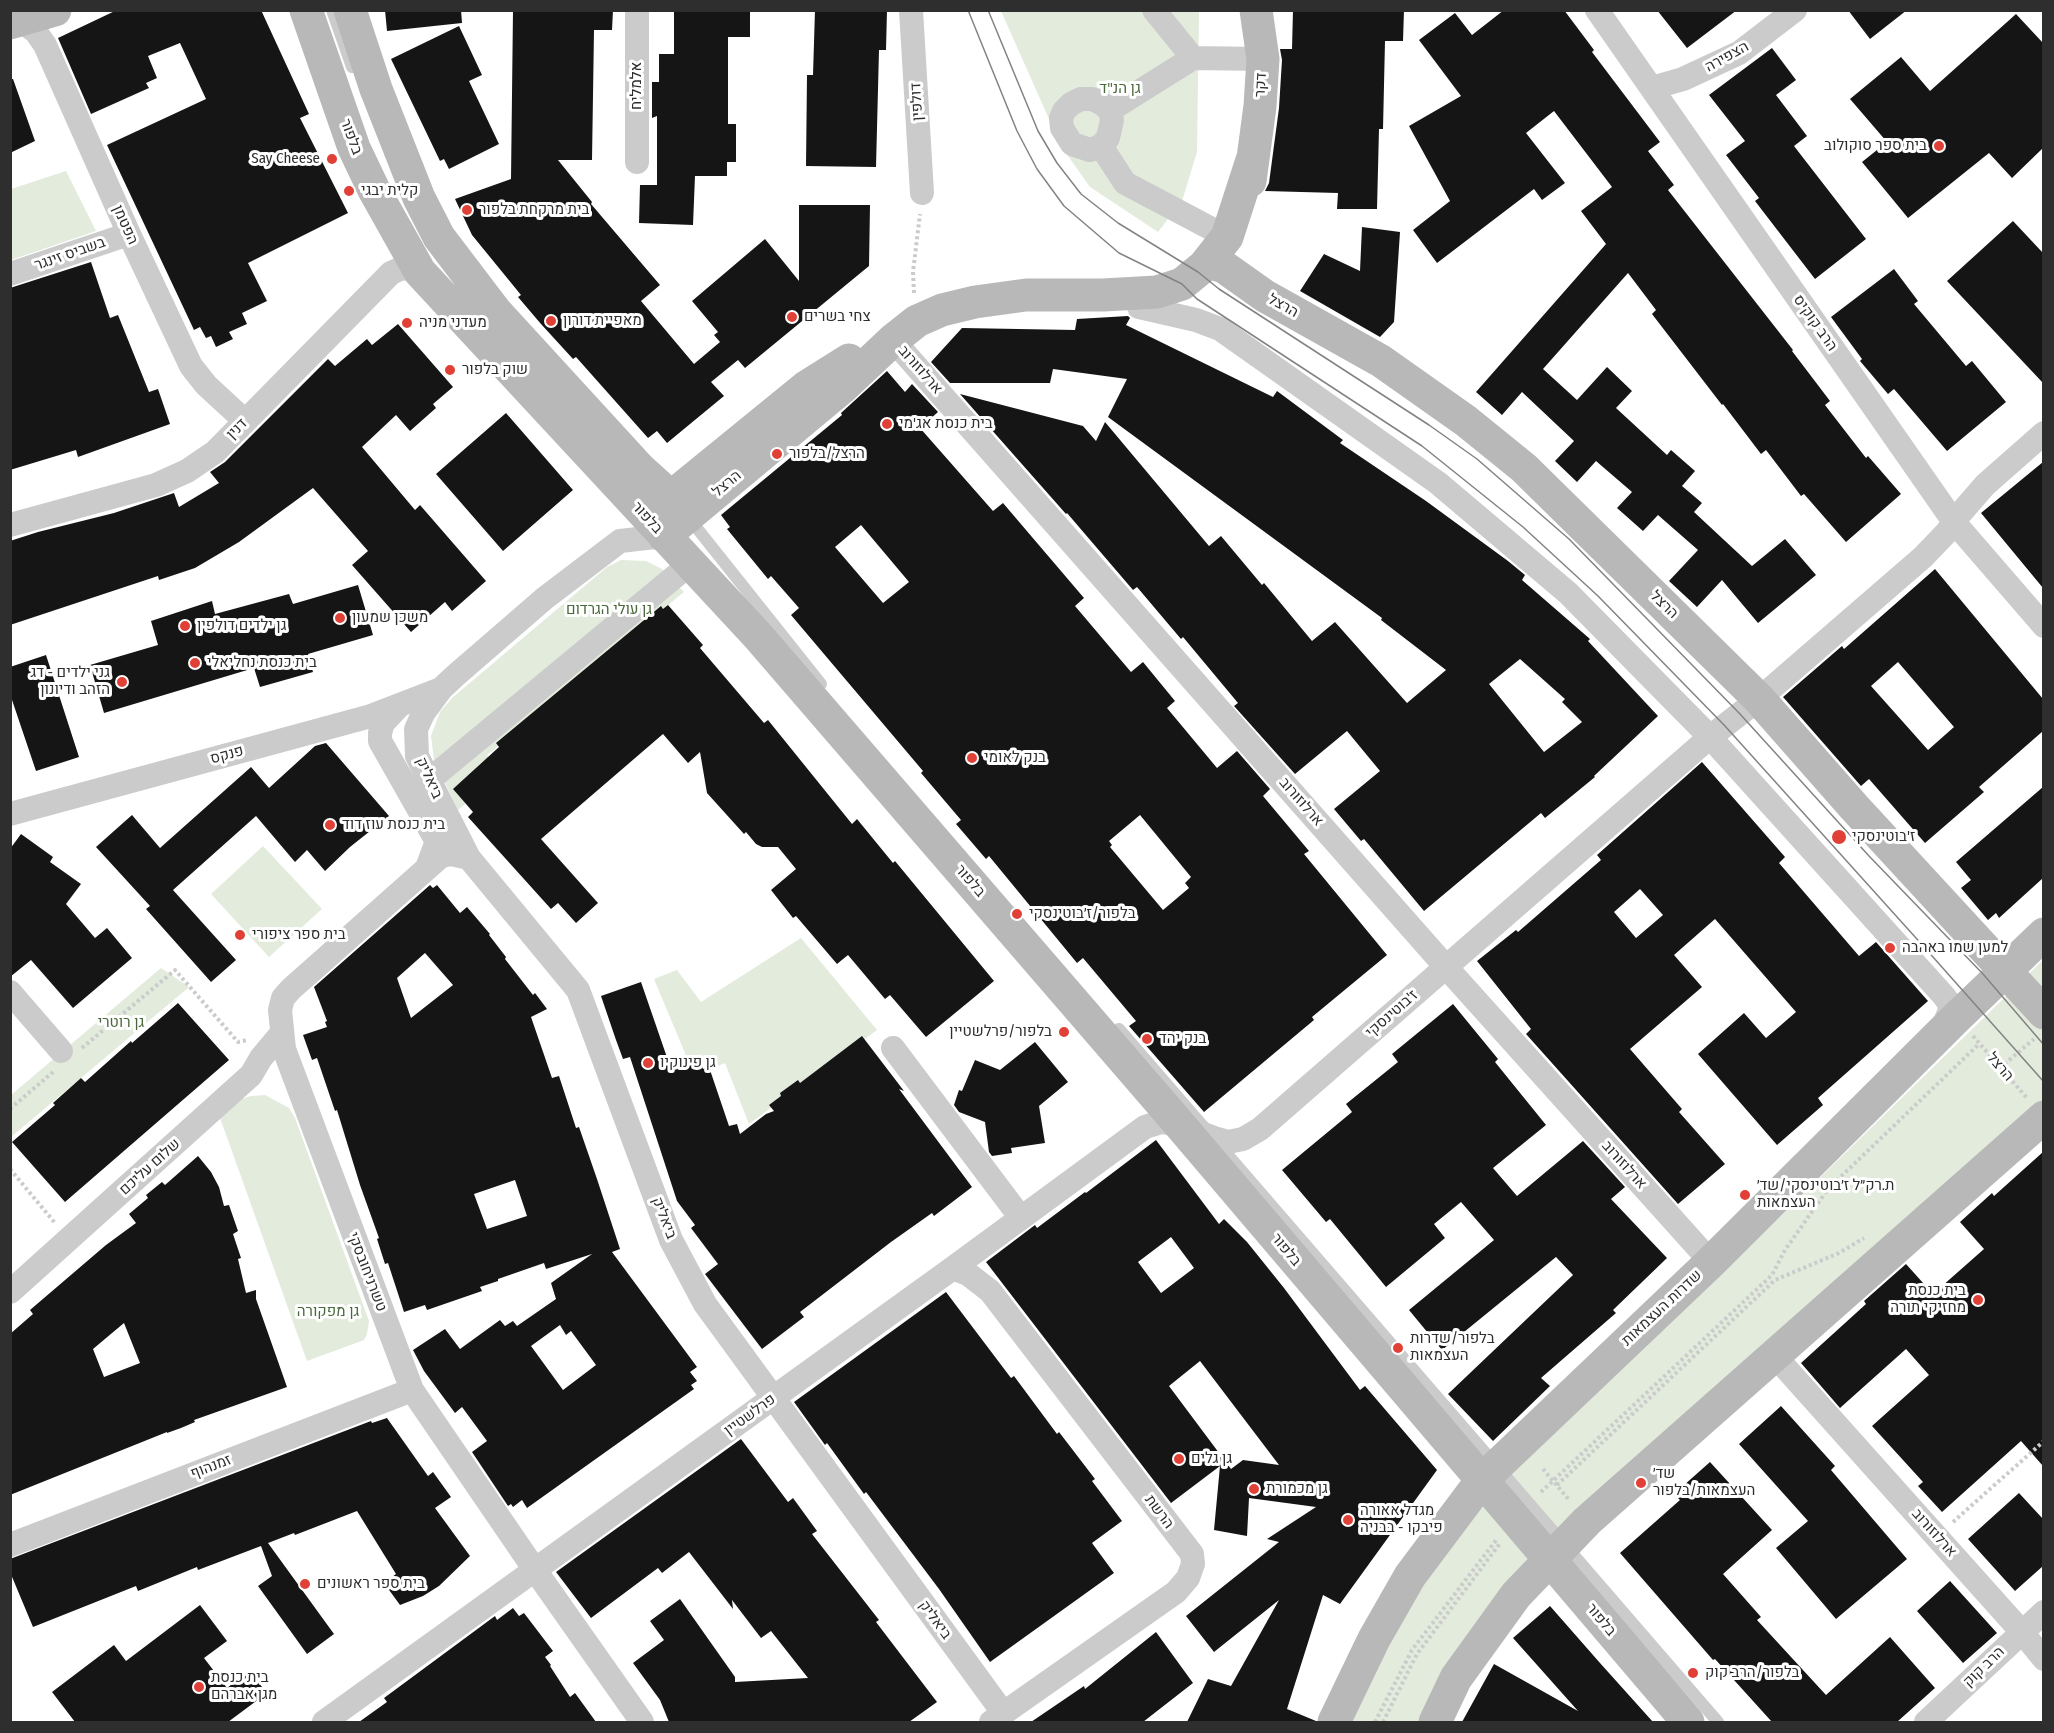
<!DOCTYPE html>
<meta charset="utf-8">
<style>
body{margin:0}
#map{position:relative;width:2054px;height:1733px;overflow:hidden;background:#fff;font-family:"Fira Sans Condensed",sans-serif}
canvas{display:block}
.frame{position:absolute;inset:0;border:12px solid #2e2e2e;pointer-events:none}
</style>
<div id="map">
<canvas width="2054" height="1733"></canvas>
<div class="frame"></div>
</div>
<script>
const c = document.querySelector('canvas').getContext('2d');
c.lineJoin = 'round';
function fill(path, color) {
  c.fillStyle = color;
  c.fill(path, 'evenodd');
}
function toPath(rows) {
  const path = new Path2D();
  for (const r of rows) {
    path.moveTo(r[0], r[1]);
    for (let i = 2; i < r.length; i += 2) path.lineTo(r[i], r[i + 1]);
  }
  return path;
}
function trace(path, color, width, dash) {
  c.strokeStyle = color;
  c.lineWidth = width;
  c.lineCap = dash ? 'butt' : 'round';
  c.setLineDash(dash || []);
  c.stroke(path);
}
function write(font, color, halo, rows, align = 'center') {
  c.font = font + ' "Fira Sans Condensed",Heebo,sans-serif';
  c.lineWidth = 6;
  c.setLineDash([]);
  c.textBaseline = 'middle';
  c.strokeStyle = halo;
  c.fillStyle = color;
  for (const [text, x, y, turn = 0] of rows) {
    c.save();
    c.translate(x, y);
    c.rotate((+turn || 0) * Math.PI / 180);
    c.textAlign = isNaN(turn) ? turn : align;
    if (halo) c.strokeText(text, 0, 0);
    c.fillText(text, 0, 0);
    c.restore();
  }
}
const green = toPath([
 [1001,11,1199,11,1197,152,1182,201,1158,232,1090,187,1061,146],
 [66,171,96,231,11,260,11,189],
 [621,560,646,561,662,569,684,592,487,755,502,773,458,810,434,760,431,736,440,712,452,698,607,567],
 [263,846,322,909,269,957,211,894],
 [801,938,877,1030,749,1124,725,1063,718,1066,714,1057,690,1065,654,979,677,970,701,1002],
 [2043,960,2043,1103,1583,1509,1426,1722,1347,1722,1405,1607,1488,1497,1714,1281],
 [161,968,189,987,11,1137,11,1095],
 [265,1095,289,1108,295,1118,369,1321,367,1334,364,1340,307,1361,219,1115,238,1100,251,1096]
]);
const building = toPath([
 [117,10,261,10,309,114,300,118,348,213,248,263,267,301,242,313,247,324,229,332,233,339,216,347,211,336,206,338,200,327,194,330,107,145,206,99,180,43,148,56,157,78,146,83,149,88,91,114,58,38],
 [385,10,461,10,462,23,387,31],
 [513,10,613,10,612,30,594,30,592,160,558,160,592,202,591,204,660,285,641,301,694,364,720,342,714,335,718,332,692,301,765,239,799,281,799,205,870,205,869,266,745,368,738,360,711,382,724,396,667,443,657,431,648,438,576,357,573,359,541,324,518,297,521,295,472,235,455,199,511,179],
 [674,10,750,10,750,37,728,37,728,124,736,124,736,162,727,162,727,176,695,176,693,225,639,223,640,185,657,185,657,116,652,118,652,82,659,82,659,54,674,54],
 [815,10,887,10,886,50,879,50,876,167,806,166,807,75,813,75],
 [1293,10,1404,10,1403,41,1385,41,1383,129,1379,129,1377,209,1337,209,1338,193,1265,191,1269,183,1279,108,1282,60,1280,49,1292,49],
 [1504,10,1564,10,1594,50,1592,52,1660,142,1648,151,1674,185,1668,190,1793,350,1792,351,1830,401,1825,405,1866,458,1868,456,1901,494,1846,542,1804,494,1801,496,1766,450,1761,454,1723,404,1722,405,1652,314,1656,310,1628,273,1543,369,1577,400,1607,367,1632,391,1616,408,1667,455,1671,450,1695,471,1682,486,1702,503,1694,512,1752,566,1785,539,1816,575,1758,623,1722,580,1697,607,1669,581,1698,550,1658,515,1643,531,1617,508,1632,492,1596,461,1577,482,1555,461,1574,441,1522,392,1502,415,1476,392,1606,244,1581,211,1612,187,1554,111,1526,133,1565,183,1542,200,1534,189,1437,263,1413,230,1450,201,1409,126,1461,96,1419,40,1455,13,1472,35],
 [1657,10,1737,10,1687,48],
 [1848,10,1907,10,1870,39],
 [2016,14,2043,43,2043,148,2012,178,1989,153,1908,218,1862,162,1887,142,1850,99,1901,57,1930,91],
 [459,26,482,75,469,81,499,144,449,169,444,159,440,161,391,59],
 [1772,48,1796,80,1776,95,1807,136,1794,146,1866,239,1815,279,1755,201,1759,198,1726,155,1745,141,1709,95],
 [10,79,13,79,35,141,10,153],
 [2013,221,2043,253,2043,383,1947,281],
 [1362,227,1400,232,1394,322,1380,337,1300,291,1324,254,1360,271],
 [91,262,110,318,118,315,149,392,158,389,170,424,78,457,76,450,10,470,10,288],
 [1894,269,1918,301,1914,304,1966,366,1972,361,2006,402,1947,451,1894,389,1888,394,1860,361,1862,359,1831,317],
 [1128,316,1130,318,1126,325,1273,397,1277,391,1343,440,1340,443,1426,501,1508,561,1525,575,1522,580,1590,639,1588,641,1658,716,1594,776,1595,777,1545,818,1541,813,1424,911,1364,839,1361,841,1334,809,1380,771,1347,731,1295,774,1234,706,1238,703,1183,637,1181,639,1137,587,1133,590,1067,513,1066,514,960,394,1083,426,1096,441,1105,422,1209,546,1221,536,1262,585,1264,583,1312,641,1335,622,1407,703,1446,670,1381,620,1382,618,1108,417,1127,379,1053,369,1050,383,950,383,931,362,962,328,1075,330,1077,319],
 [1520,659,1565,699,1562,702,1582,722,1544,752,1489,684],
 [398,324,453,387,433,404,436,408,410,431,396,415,362,447,415,510,420,505,486,581,452,611,445,602,411,632,352,565,368,551,313,488,239,542,195,568,159,580,158,576,10,625,10,541,38,532,114,513,174,493,179,507,219,483,210,472,225,462,328,359,335,366,367,339,372,345],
 [887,371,905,392,912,384,938,412,920,428,993,511,1003,503,1084,598,1075,606,1131,672,1143,662,1175,701,1167,708,1217,768,1237,751,1270,789,1263,796,1309,851,1304,854,1387,955,1312,1017,1314,1020,1204,1112,1129,1026,1136,1021,1083,958,1077,963,989,856,986,859,956,824,961,820,921,773,923,771,791,615,799,608,771,576,768,579,727,529,730,527,721,515,842,415,841,413],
 [861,525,909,582,883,603,835,547],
 [1140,815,1191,877,1185,883,1189,888,1163,910,1110,847,1112,845,1109,841],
 [506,413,573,490,503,551,436,474],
 [2043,462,2043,588,1981,513],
 [1935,569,2043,699,2043,731,1979,787,1984,792,1925,843,1869,779,1861,786,1783,697,1842,646,1844,649],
 [1898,662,1954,727,1928,750,1871,686],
 [358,585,373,635,308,654,313,672,260,687,254,668,104,713,90,665,158,645,151,621,212,601,215,614,289,594,293,604],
 [668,605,703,645,700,648,764,723,768,720,852,824,857,819,893,863,895,861,994,981,926,1037,890,995,885,999,848,955,837,964,796,916,793,918,771,890,796,869,778,847,762,847,756,844,746,832,744,834,707,793,700,752,688,763,663,734,541,839,598,903,576,923,558,903,551,909,468,817,473,812,453,789,499,747,496,743,661,606,663,609],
 [46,655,79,757,36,771,10,694,10,667],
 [326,743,389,816,350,847,325,871,307,850,295,862,256,816,173,890,236,960,211,982,146,909,150,906,96,847,132,815,160,848,251,767,269,788,315,746],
 [1702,762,1785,857,1779,863,1859,956,1876,942,1928,1001,1818,1098,1823,1105,1777,1145,1698,1054,1744,1013,1766,1038,1796,1012,1715,919,1674,955,1702,987,1630,1049,1682,1109,1679,1112,1725,1164,1678,1204,1526,1034,1531,1029,1477,961,1516,930,1518,932,1601,860,1597,855],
 [1640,889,1663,915,1636,938,1614,912],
 [2043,787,2043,878,1999,918,1996,913,1988,920,1961,888,1971,880,1956,862],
 [21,834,53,857,50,862,81,884,66,904,95,938,107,928,132,958,73,1008,31,960,10,977,10,849],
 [430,885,433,888,437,885,460,913,467,907,490,934,489,935,506,957,505,959,533,995,535,993,547,1009,531,1017,552,1078,559,1076,576,1128,579,1127,597,1179,620,1249,612,1252,697,1367,690,1372,697,1381,691,1385,694,1389,527,1508,522,1500,513,1507,511,1504,508,1506,472,1452,487,1441,462,1407,455,1413,424,1371,413,1350,445,1329,460,1349,500,1320,505,1326,513,1321,517,1326,556,1299,551,1283,592,1254,546,1269,544,1263,498,1279,498,1281,480,1287,482,1291,427,1310,425,1305,404,1312,388,1263,385,1264,377,1239,379,1238,360,1185,337,1110,335,1111,317,1058,312,1060,303,1035,327,1027,325,1022,327,1021,314,987],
 [425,953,453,985,411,1018,397,978],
 [515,1180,527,1216,487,1229,474,1194],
 [560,1325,566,1335,571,1331,596,1365,563,1390,531,1346],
 [641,982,671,1069,700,1060,703,1069,709,1067,729,1126,737,1124,740,1134,766,1114,774,1111,769,1105,781,1096,780,1093,798,1080,800,1083,862,1036,904,1091,899,1089,972,1187,934,1216,932,1213,891,1242,800,1312,804,1317,762,1349,705,1274,718,1264,691,1228,695,1225,677,1201,630,1057,623,1059,616,1040,601,996],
 [178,1003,229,1060,65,1202,12,1142,55,1105,53,1103,81,1078,85,1082,131,1041,132,1043],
 [1453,1004,1498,1059,1495,1062,1546,1125,1493,1168,1517,1196,1583,1141,1625,1187,1611,1199,1667,1258,1613,1310,1616,1313,1541,1378,1550,1386,1493,1441,1448,1394,1573,1275,1556,1257,1442,1350,1409,1310,1494,1240,1461,1202,1434,1224,1445,1238,1386,1287,1330,1219,1326,1222,1282,1170,1352,1112,1346,1104,1398,1062,1392,1054],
 [1035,1042,1068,1082,1039,1106,1045,1143,1011,1148,1012,1153,992,1156,989,1152,985,1122,959,1112,954,1105,959,1090,962,1091,975,1060,1000,1070],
 [1156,1140,1219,1224,1224,1219,1247,1242,1284,1288,1360,1390,1365,1386,1437,1470,1340,1604,1323,1595,1287,1709,1316,1721,1315,1722,1187,1722,1208,1679,1231,1686,1279,1600,1214,1652,1186,1616,1279,1542,1267,1539,1316,1507,1249,1498,1247,1536,1214,1530,1220,1466,1171,1503,986,1262,1035,1225,1037,1228,1085,1192,1086,1193],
 [1171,1237,1194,1268,1161,1293,1138,1262],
 [1200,1361,1279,1465,1243,1460,1231,1469,1169,1386],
 [2043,1152,2043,1466,2021,1441,1942,1512,1918,1486,1923,1482,1872,1426,1929,1375,1906,1349,1840,1408,1801,1363,1866,1304,1864,1301,1906,1264,1933,1294,1984,1249,1960,1222,1992,1193,1994,1196],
 [198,1156,211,1172,219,1187,224,1206,229,1205,238,1231,233,1234,241,1258,238,1259,246,1293,256,1290,256,1299,287,1387,194,1420,195,1422,181,1428,167,1433,167,1432,10,1495,10,1334,33,1314,30,1310,106,1245,136,1223,129,1214,148,1198,146,1195,162,1182,165,1185],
 [124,1323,140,1363,104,1377,93,1349],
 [946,1292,1011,1378,1014,1376,1057,1434,1059,1432,1095,1479,1092,1481,1122,1521,1092,1543,1114,1573,990,1662,939,1589,866,1492,864,1494,827,1443,825,1445,794,1402],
 [1781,1406,1835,1466,1831,1470,1907,1559,1836,1619,1776,1548,1808,1521,1739,1444],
 [387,1418,428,1476,433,1472,451,1497,435,1508,470,1556,439,1586,423,1596,400,1605,384,1583,396,1574,357,1511,295,1535,294,1533,268,1543,334,1634,307,1654,258,1586,272,1576,261,1546,198,1570,197,1567,138,1591,136,1586,33,1627,10,1572,10,1559,371,1421,372,1423],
 [741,1439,788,1502,793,1498,817,1531,812,1534,879,1620,876,1622,937,1702,909,1722,669,1722,660,1700,633,1663,664,1640,650,1621,680,1599,735,1677,735,1682,808,1678,771,1631,761,1638,732,1600,733,1609,689,1552,662,1573,658,1568,591,1618,556,1572],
 [1710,1462,1772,1530,1723,1574,1761,1617,1757,1620,1826,1695,1890,1637,1935,1688,1897,1722,1772,1722,1715,1659,1713,1660,1620,1553,1680,1500,1674,1494],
 [2019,1493,2043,1519,2043,1566,2015,1591,1968,1539],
 [1950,1581,1997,1633,1963,1663,1917,1611],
 [200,1605,227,1641,204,1658,227,1688,249,1671,267,1693,228,1722,75,1722,52,1692,114,1645,126,1661],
 [1550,1606,1600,1663,1653,1722,1462,1722,1494,1664,1578,1711,1513,1638],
 [513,1608,519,1616,524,1613,553,1651,545,1657,551,1665,550,1666,570,1697,575,1693,596,1722,359,1722,387,1702,384,1698,495,1616,497,1620],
 [1156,1632,1193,1683,1143,1722,1031,1722,1084,1686,1085,1689]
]);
const path = toPath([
 [914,293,913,272,920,214],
 [1973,1036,2027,1098],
 [82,1048,175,970,238,1042,247,1040],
 [2000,1068,2034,1039],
 [10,1109,53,1072],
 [10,1169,55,1223],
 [1543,1469,1570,1501],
 [1557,1485,1775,1280,1839,1253,1864,1238],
 [1541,1492,1772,1275,1785,1250,1828,1189,1979,1044],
 [1953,1522,2044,1441],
 [1375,1722,1412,1650,1497,1539],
 [1383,1722,1417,1654,1501,1542]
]);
const lane = toPath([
 [332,10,352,67],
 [688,517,821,684],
 [1119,1029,1718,1722]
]);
const street = toPath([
 [911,10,922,193],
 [1597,10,1954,522,2044,626],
 [20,20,36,32,45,45,129,234,191,366,206,385,245,421],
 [1193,58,1263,59],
 [1652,88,1683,79,1739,53,1795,10],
 [1081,99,1092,99,1101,103,1110,110,1112,120,1108,138,1101,146,1090,150,1072,144,1062,128,1061,118,1064,111,1071,104,1081,99],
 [1110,110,1193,58,1154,10],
 [1101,146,1125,183,1227,237],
 [637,162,637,10],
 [10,274,129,234],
 [1139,307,1196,320,1220,329,1438,483,1568,593,1710,737,1944,996,1949,1003,1950,1010,1941,1032],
 [893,340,1446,967,1711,1262],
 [10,525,156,485,187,471,215,452,391,273,400,269,411,268,420,272],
 [664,536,620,541,545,598,456,675,441,689,424,712,416,729,417,756,469,858,578,990,671,1240,705,1304,1004,1714],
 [399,706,383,723,380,733,380,741,435,838,436,844,427,868],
 [428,781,690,564],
 [10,814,371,716,441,689],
 [469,858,451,854,441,856,291,989,283,998,280,1010,284,1049,412,1390,535,1570,642,1722],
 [10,992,61,1051],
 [893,1048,1021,1218],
 [953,1268,968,1274,990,1291,1192,1554,1193,1564,1188,1578,1176,1592,991,1722],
 [10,1292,251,1075,261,1058,281,1034],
 [1774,1355,2021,1631,2044,1659],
 [10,1545,412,1390],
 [324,1722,953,1268,1145,1127,1161,1122,1180,1125,1214,1138,1228,1142,1243,1139,1260,1129,1710,737,1759,699,1923,557,1947,532,1959,515,1985,485,2044,433],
 [1926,1722,2044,1612]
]);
const secondary = toPath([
 [306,10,354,148,374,190,420,272,757,635,1180,1125,1688,1722],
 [350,10,376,89,419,198,439,237,496,312,639,468,671,497,688,517],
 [10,23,55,10],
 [1250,181,1260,106,1263,59,1256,10],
 [1204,266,1212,263,1224,267,1265,296,1381,361,1466,421,1524,468,1759,699,1854,807,2044,1013],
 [655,510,806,387,849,360],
 [664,536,844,386,893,340,917,321,942,310,975,302,1026,295,1103,295,1157,292,1182,284,1204,266,1227,237,1252,160],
 [1334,1722,1374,1639,1410,1576,1482,1480,1711,1262,1956,1018,2044,934],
 [1435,1722,1456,1678,1516,1595,1587,1521,2044,1117]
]);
const tram = toPath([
 [968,10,1017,131,1037,169,1064,206,1119,253,1182,284,1197,299,1422,446,1523,527,1598,596,1725,726,1925,948,2044,1082],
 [988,10,1038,131,1057,163,1081,194,1118,223,1198,272,1219,289,1429,425,1477,459,1569,539,1740,714,1869,856,1983,974,2044,1045]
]);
const markers = [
 [1939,146,6,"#e04035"],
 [332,159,6,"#e04035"],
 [349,191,6,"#e04035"],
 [467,210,6,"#e04035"],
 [792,317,6,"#e04035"],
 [551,321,6,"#e04035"],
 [407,323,6,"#e04035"],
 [450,370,6,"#e04035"],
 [887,424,6,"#e04035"],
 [777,454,6,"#e04035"],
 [340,618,6,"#e04035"],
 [185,626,6,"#e04035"],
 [195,663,6,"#e04035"],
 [122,682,6,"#e04035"],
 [972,758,6,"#e04035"],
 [330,825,6,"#e04035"],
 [1839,837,8,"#e04035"],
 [1017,914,6,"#e04035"],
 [240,935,6,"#e04035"],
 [1890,948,6,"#e04035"],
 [1064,1032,6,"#e04035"],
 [1147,1039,6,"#e04035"],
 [648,1063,6,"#e04035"],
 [1745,1195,6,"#e04035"],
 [1978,1300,6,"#e04035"],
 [1398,1348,6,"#e04035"],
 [1179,1459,6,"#e04035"],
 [1641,1483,6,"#e04035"],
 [1254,1489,6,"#e04035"],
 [1348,1520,6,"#e04035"],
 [305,1584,6,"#e04035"],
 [1693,1673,6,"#e04035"],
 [199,1687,6,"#e04035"]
];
const streetNames = [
 ["הצפירה",1727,57,-29],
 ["דקר",1261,85,-87],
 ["אלמליח",637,86,-90],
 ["דולפין",917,102,-93],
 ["בלפור",351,137,69],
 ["הפטמן",125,225,66],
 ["בשביס זינגר",70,254,-19],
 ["הרצל",1283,306,29],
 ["הרב קוקיס",1815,323,55],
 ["ארלוזורוב",920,370,49],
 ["דנין",237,429,-45],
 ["הרצל",727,484,-40],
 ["בלפור",647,518,48],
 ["הרצל",1664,605,44],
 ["פנקס",227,755,-15],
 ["ביאליק",429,778,66],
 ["ארלוזורוב",1301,802,49],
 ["בלפור",970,881,49],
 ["ז'בוטינסקי",1392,1014,-41],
 ["הרצל",2000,1067,49],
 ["ארלוזורוב",1624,1165,48],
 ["שלום עליכם",150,1167,-42],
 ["ביאליק",664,1218,69],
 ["בלפור",1286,1250,50],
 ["טשרניחובסקי",367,1272,69],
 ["שדרות העצמאות",1662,1308,-43],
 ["פרלשטיין",750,1415,-36],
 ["זמנהוף",211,1467,-21],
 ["הרשת",1159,1512,53],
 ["ארלוזורוב",1934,1533,48],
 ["ביאליק",935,1620,54],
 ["בלפור",1601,1620,50],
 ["הרב קוק",1984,1667,-44]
];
const parkNames = [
 ["גן הנ\"ד",1120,89],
 ["גן עולי הגרדום",609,610],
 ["גן רוטרי",121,1023],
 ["גן מפקורה",328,1312]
];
const poiNames = [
 ["בית ספר סוקולוב",1927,146,"right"],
 ["Say Cheese",320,159,"right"],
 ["קלית יבגי",361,191],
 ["בית מרקחת בלפור",479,210],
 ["צחי בשרים",804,317],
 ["מאפיית דורון",563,321],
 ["מעדני מניה",419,323],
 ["שוק בלפור",462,370],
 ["בית כנסת אג'מי",899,424],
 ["הרצל/בלפור",789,454],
 ["משכן שמעון",352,618],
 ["גן ילדים דולפין",197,626],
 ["בית כנסת נחליאלי",207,663],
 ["גני ילדים - דג",110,673,"right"],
 ["הזהב ודיונון",110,690,"right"],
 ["בנק לאומי",984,758],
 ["בית כנסת עוז דוד",342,825],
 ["ז'בוטינסקי",1852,837],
 ["בלפור/ז׳בוטינסקי",1029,914],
 ["בית ספר ציפורי",252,935],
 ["למען שמו באהבה",1902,948],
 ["בלפור/פרלשטיין",1052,1032,"right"],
 ["בנק יהד",1159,1039],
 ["גן פינוקיו",660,1063],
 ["ת.רק״ל ז׳בוטינסקי/שד׳",1757,1186],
 ["העצמאות",1757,1203],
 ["בית כנסת",1966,1291,"right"],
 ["מחזיקי תורה",1966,1308,"right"],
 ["בלפור/שדרות",1410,1339],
 ["העצמאות",1410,1356],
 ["גן גלים",1191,1459],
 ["שד׳",1653,1474],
 ["העצמאות/בלפור",1653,1491],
 ["גן מכמורת",1266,1489],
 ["מגדל אאורה",1360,1511],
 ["פיבקו - בבניה",1360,1528],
 ["בית ספר ראשונים",317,1584],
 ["בלפור/הרב קוק",1705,1673],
 ["בית כנסת",211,1678],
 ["מגן אברהם",211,1695]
];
fill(green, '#e2ebdc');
fill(building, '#151515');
trace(path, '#cbcbcb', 4, [3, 3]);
trace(lane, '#cbcbcb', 12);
trace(street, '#cbcbcb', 24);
trace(secondary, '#b8b8b8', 33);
trace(tram, '#838383', 1.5);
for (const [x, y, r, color] of markers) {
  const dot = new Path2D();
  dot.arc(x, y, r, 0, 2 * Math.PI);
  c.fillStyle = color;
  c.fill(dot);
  trace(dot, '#fff', 2);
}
write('15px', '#2e2e2e', '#fff', streetNames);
write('15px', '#4b683d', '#fff', parkNames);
write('15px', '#2e2e2e', '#fff', poiNames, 'left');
</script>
